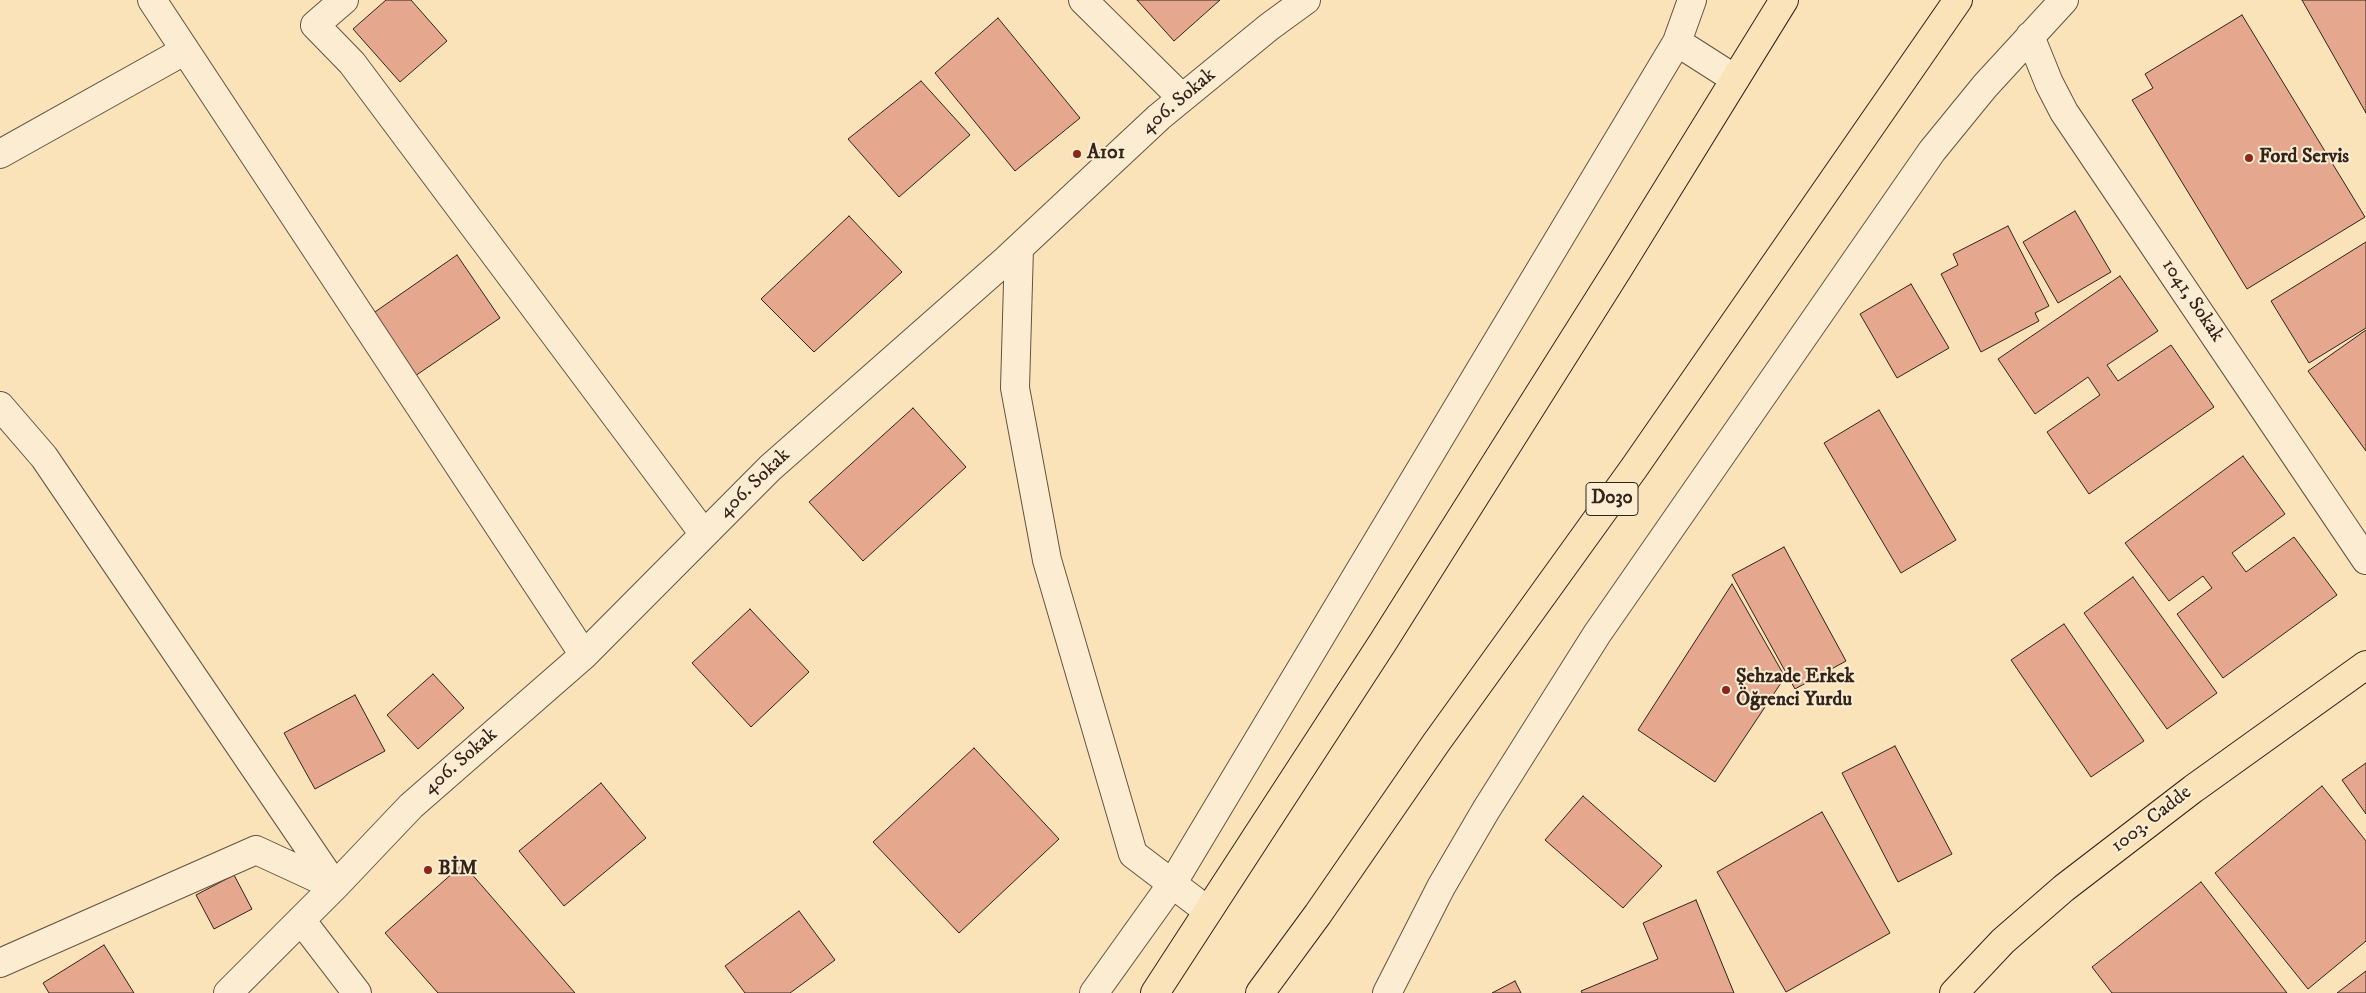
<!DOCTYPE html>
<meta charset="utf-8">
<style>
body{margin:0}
canvas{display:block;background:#fbe3b9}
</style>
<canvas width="2366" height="993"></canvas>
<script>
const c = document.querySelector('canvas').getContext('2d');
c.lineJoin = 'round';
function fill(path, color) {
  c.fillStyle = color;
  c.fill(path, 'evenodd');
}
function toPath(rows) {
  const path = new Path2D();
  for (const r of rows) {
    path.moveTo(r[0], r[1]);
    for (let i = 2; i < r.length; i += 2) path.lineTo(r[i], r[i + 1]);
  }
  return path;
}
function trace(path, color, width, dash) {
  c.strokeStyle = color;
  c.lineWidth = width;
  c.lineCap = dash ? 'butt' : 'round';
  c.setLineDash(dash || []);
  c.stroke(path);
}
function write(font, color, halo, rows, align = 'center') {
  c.font = font + ' "IM FELL DW Pica",serif';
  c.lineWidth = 4;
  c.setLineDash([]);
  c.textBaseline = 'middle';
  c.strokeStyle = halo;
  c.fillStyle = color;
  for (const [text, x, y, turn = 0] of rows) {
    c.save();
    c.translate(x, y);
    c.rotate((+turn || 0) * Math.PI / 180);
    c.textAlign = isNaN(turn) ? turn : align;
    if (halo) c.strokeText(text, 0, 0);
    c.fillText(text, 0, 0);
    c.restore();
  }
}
const building = toPath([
 [386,0,411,0,447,41,400,82,353,29,386,0],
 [1137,0,1220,0,1174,41,1137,0],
 [2302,0,2366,0,2366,113,2302,0],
 [2242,15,2365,217,2247,289,2132,100,2153,88,2145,74,2242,15],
 [998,18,1080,118,1015,171,935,73,998,18],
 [921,81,970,135,899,197,848,139,921,81],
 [2075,211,2111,272,2058,303,2023,242,2075,211],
 [849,216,902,272,814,352,761,299,849,216],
 [2008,226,2049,306,2035,313,2039,321,1981,352,1941,274,1958,265,1953,254,2008,226],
 [2366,242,2366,328,2309,363,2271,301,2366,242],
 [457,255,500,318,415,376,372,314,457,255],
 [2120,276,2158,331,2107,365,2118,381,2171,345,2214,407,2089,494,2047,432,2100,395,2088,377,2035,414,1998,359,2120,276],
 [1911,284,1949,348,1897,378,1860,314,1911,284],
 [2366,330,2366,451,2308,371,2366,330],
 [913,408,966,467,863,561,809,502,913,408],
 [1879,410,1956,540,1901,573,1824,443,1879,410],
 [2243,456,2285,514,2232,553,2246,572,2294,537,2337,595,2223,678,2177,614,2212,588,2203,576,2169,601,2125,543,2243,456],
 [1784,547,1846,661,1795,689,1732,575,1784,547],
 [2133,577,2217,693,2167,729,2084,613,2133,577],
 [1732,584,1785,677,1715,782,1638,730,1732,584],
 [750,609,809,672,751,727,692,663,750,609],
 [2064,624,2144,741,2091,777,2011,660,2064,624],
 [433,674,464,708,418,749,387,715,433,674],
 [355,695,385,751,315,789,284,733,355,695],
 [1895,746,1952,854,1898,882,1842,773,1895,746],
 [974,748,1059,839,959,933,873,842,974,748],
 [2366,763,2366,814,2342,780,2366,763],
 [601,783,646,838,564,906,519,851,601,783],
 [2322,786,2366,841,2366,941,2308,989,2215,873,2322,786],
 [1583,796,1662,866,1623,908,1545,840,1583,796],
 [1822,812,1890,933,1786,992,1717,872,1822,812],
 [463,864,575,993,438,993,385,933,463,864],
 [234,875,252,909,214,929,196,895,234,875],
 [2201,882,2287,993,2112,993,2092,967,2201,882],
 [1696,900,1734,993,1582,993,1581,991,1658,959,1643,923,1696,900],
 [799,911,835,960,790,993,745,993,725,966,799,911],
 [104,945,134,993,49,993,43,983,104,945],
 [2366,971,2366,993,2337,993,2366,971],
 [1515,981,1521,993,1492,993,1515,981]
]);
const minor = toPath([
 [152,0,584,655],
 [344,0,315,25,352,63,704,534],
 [1083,0,1182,98],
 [1692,0,1677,42,1735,79],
 [2030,36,2049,83,2064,112,2366,560],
 [0,154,184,51],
 [1019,248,1015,388,1047,560,1133,854,1208,911],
 [0,406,44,457,335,886],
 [301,920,357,993],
 [0,963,256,850,334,886],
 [228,993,335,886,411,806,584,655,770,468,1006,260,1159,117,1269,27,1306,0],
 [1094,993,1172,884,1677,42],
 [1387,993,1441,887,1486,810,1597,634,1932,151,1985,86,2064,0]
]);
const major = toPath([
 [1954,993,2003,941,2064,888,2193,789,2366,665]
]);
const highway = toPath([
 [1155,993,1383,642,1618,269,1784,0],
 [1260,993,1318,914,1436,743,1634,468,1958,0]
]);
const markers = [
 [1077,154,5,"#8f2418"],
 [2249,158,5,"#8f2418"],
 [1726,690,5,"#8f2418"],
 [428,870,5,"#8f2418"]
];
const shields = [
 [1612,499,52]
];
const shieldNames = [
 ["D030",1612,499]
];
const streetNames = [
 ["406. Sokak",1179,102,-40],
 ["1041, Sokak",2192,301,56],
 ["406. Sokak",755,484,-44],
 ["406. Sokak",461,762,-41],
 ["1003. Cadde",2152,820,-38]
];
const poiNames = [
 ["A101",1087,154],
 ["Ford Servis",2259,158],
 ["Şehzade Erkek",1736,678],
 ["Öğrenci Yurdu",1736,701],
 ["BİM",438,870]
];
fill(building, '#e5a88f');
trace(building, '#32231b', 1);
trace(minor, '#645342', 30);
trace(major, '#32231b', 30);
trace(highway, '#32231b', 30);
trace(minor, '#fcedd2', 28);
trace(major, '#fbe3b9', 28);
trace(highway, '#fbe3b9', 28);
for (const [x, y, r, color] of markers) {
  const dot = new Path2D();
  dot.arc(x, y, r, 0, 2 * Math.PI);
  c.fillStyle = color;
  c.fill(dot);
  trace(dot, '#fcedd2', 2);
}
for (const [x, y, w] of shields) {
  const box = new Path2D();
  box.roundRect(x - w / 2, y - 16.5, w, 33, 4);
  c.fillStyle = '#fcedd2';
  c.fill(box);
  trace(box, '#32231b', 1);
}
write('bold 19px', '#32231b', null, shieldNames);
write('20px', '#32231b', '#fcedd2', streetNames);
write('bold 20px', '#32231b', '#fcedd2', poiNames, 'left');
</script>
